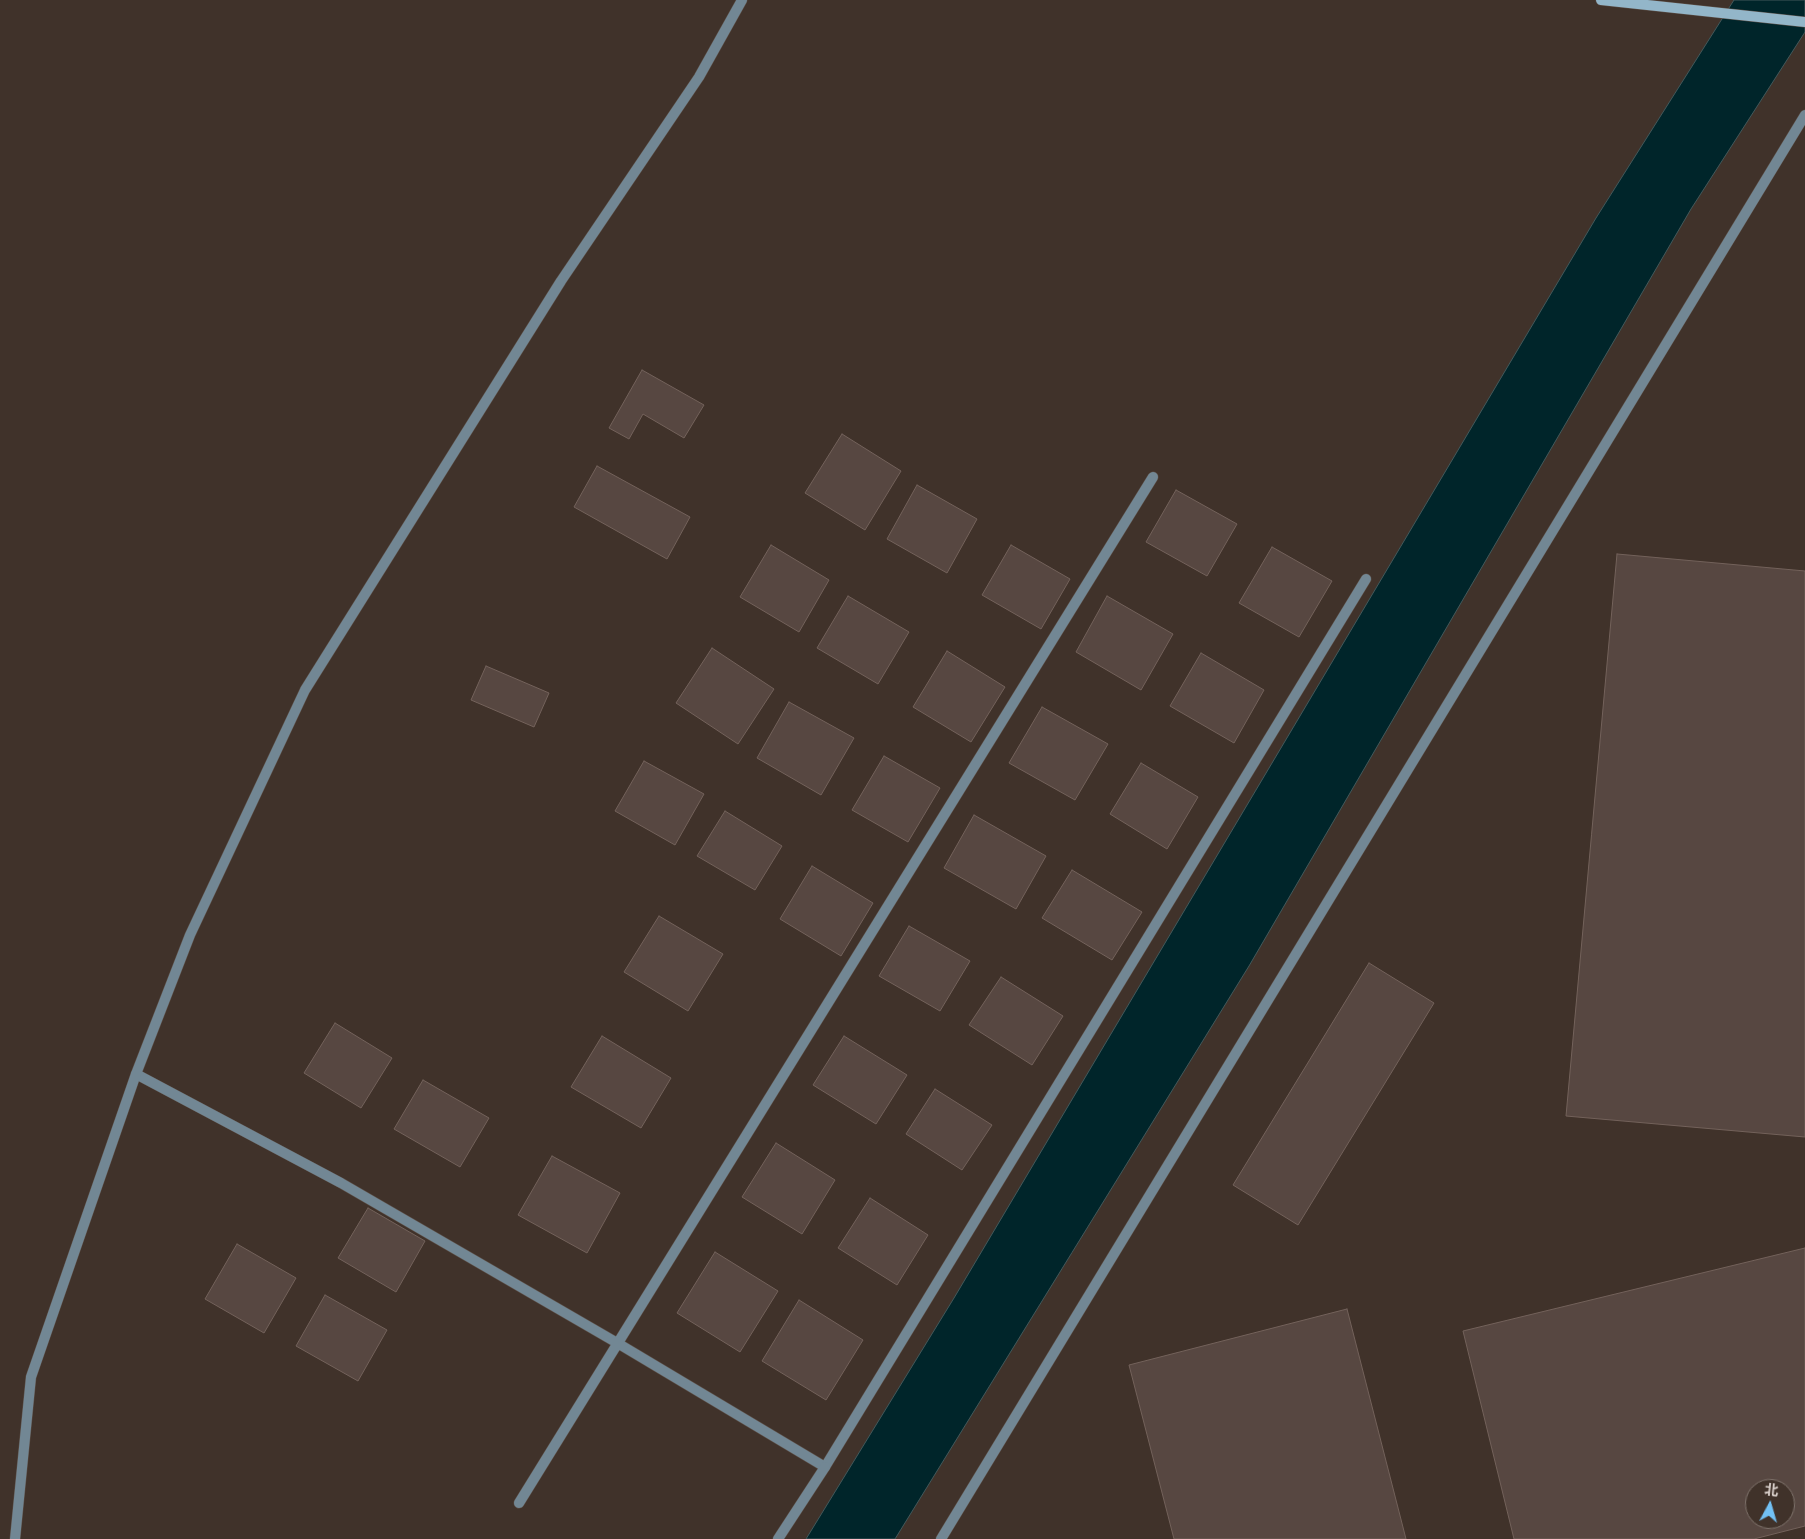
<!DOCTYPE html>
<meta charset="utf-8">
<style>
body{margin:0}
#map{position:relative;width:1805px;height:1539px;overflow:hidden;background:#40322a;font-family:"Archivo Narrow","Noto Sans SC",sans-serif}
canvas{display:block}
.north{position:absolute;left:1745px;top:1479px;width:50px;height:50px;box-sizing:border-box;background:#40322a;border:1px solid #7e726b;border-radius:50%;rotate:6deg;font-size:14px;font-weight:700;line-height:20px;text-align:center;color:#dbd2cd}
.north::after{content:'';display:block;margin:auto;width:18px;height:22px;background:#72c1f5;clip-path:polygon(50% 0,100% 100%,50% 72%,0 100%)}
</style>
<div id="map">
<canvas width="1805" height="1539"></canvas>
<div class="north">北</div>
</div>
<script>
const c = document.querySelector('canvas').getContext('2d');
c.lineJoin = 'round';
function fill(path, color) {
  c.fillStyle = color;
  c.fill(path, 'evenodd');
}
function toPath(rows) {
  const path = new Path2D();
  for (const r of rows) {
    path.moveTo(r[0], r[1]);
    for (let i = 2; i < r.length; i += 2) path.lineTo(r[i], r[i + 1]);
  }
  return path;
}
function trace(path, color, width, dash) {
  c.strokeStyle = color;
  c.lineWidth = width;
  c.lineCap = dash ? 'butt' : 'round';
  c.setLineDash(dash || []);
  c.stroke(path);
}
const water = toPath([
 [1734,0,1805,0,1805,32,1691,209,1249,966,895,1539,806,1539,954,1298,1596,218,1734,0]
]);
const building = toPath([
 [642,370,704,405,684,438,643,414,629,439,609,428,642,370],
 [842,434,901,471,865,530,805,493,842,434],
 [597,466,690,517,667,559,574,507,597,466],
 [917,485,977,519,947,573,887,539,917,485],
 [1176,490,1237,524,1207,576,1146,542,1176,490],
 [771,545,829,580,799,632,740,597,771,545],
 [1011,545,1070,579,1041,629,982,595,1011,545],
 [1272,547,1332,581,1299,637,1239,603,1272,547],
 [1617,554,1805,571,1805,1137,1566,1116,1617,554],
 [848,596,909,632,878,684,817,648,848,596],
 [1107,596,1173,634,1141,690,1076,652,1107,596],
 [712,648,774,689,738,744,676,703,712,648],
 [947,651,1005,687,971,742,913,707,947,651],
 [1201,653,1264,690,1234,743,1170,706,1201,653],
 [486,666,549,693,534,727,471,700,486,666],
 [789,702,854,738,821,795,757,758,789,702],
 [1042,707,1108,744,1075,800,1009,763,1042,707],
 [884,756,940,788,908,842,852,810,884,756],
 [644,761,704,794,675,845,615,811,644,761],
 [1141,763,1198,797,1167,849,1110,814,1141,763],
 [725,811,782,846,755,890,697,856,725,811],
 [974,815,1046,856,1016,909,944,868,974,815],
 [812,866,873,903,841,956,780,919,812,866],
 [1072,870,1142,912,1112,960,1042,918,1072,870],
 [659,916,723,954,688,1011,624,972,659,916],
 [909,926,970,961,940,1011,879,976,909,926],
 [1369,963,1434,1003,1298,1225,1233,1185,1369,963],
 [1001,977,1063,1016,1032,1065,969,1025,1001,977],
 [335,1023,392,1058,361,1108,304,1073,335,1023],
 [602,1036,671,1078,641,1128,571,1087,602,1036],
 [844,1036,907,1075,876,1124,813,1085,844,1036],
 [423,1080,489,1118,460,1167,394,1129,423,1080],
 [935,1089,992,1125,962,1170,906,1134,935,1089],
 [776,1143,835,1180,802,1234,742,1197,776,1143],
 [552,1156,620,1193,587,1253,518,1215,552,1156],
 [870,1198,928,1235,897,1285,838,1248,870,1198],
 [368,1208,425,1241,396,1292,338,1258,368,1208],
 [237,1244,296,1278,264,1333,205,1299,237,1244],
 [1805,1248,1805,1526,1754,1539,1514,1539,1463,1331,1805,1248],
 [1755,1489,1785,1489,1785,1519,1755,1519,1755,1489],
 [715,1252,778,1291,740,1352,677,1313,715,1252],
 [325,1295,387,1330,358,1381,296,1346,325,1295],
 [799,1300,863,1340,826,1400,762,1361,799,1300],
 [1347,1309,1406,1539,1174,1539,1129,1365,1347,1309]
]);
const service = toPath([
 [136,1074,341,1183,619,1344,825,1467,1366,579],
 [519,1503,1153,477]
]);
const minor = toPath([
 [778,1539,825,1467],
 [941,1539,1805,115]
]);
const tertiary = toPath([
 [15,1539,31,1377,136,1074,190,935,305,690,561,281,699,77,742,0]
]);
const secondary = toPath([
 [1601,0,1805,22]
]);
fill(water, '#00252a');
trace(water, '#42595b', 1);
fill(building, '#574741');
trace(building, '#73625b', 1);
trace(service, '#5c4f47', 11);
trace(minor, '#5c4f47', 11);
trace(tertiary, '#5c4f47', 11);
trace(secondary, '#5c4f47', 11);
trace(service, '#728794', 10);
trace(minor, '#728794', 10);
trace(tertiary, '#728794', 10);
trace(secondary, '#93b6c9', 10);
</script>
